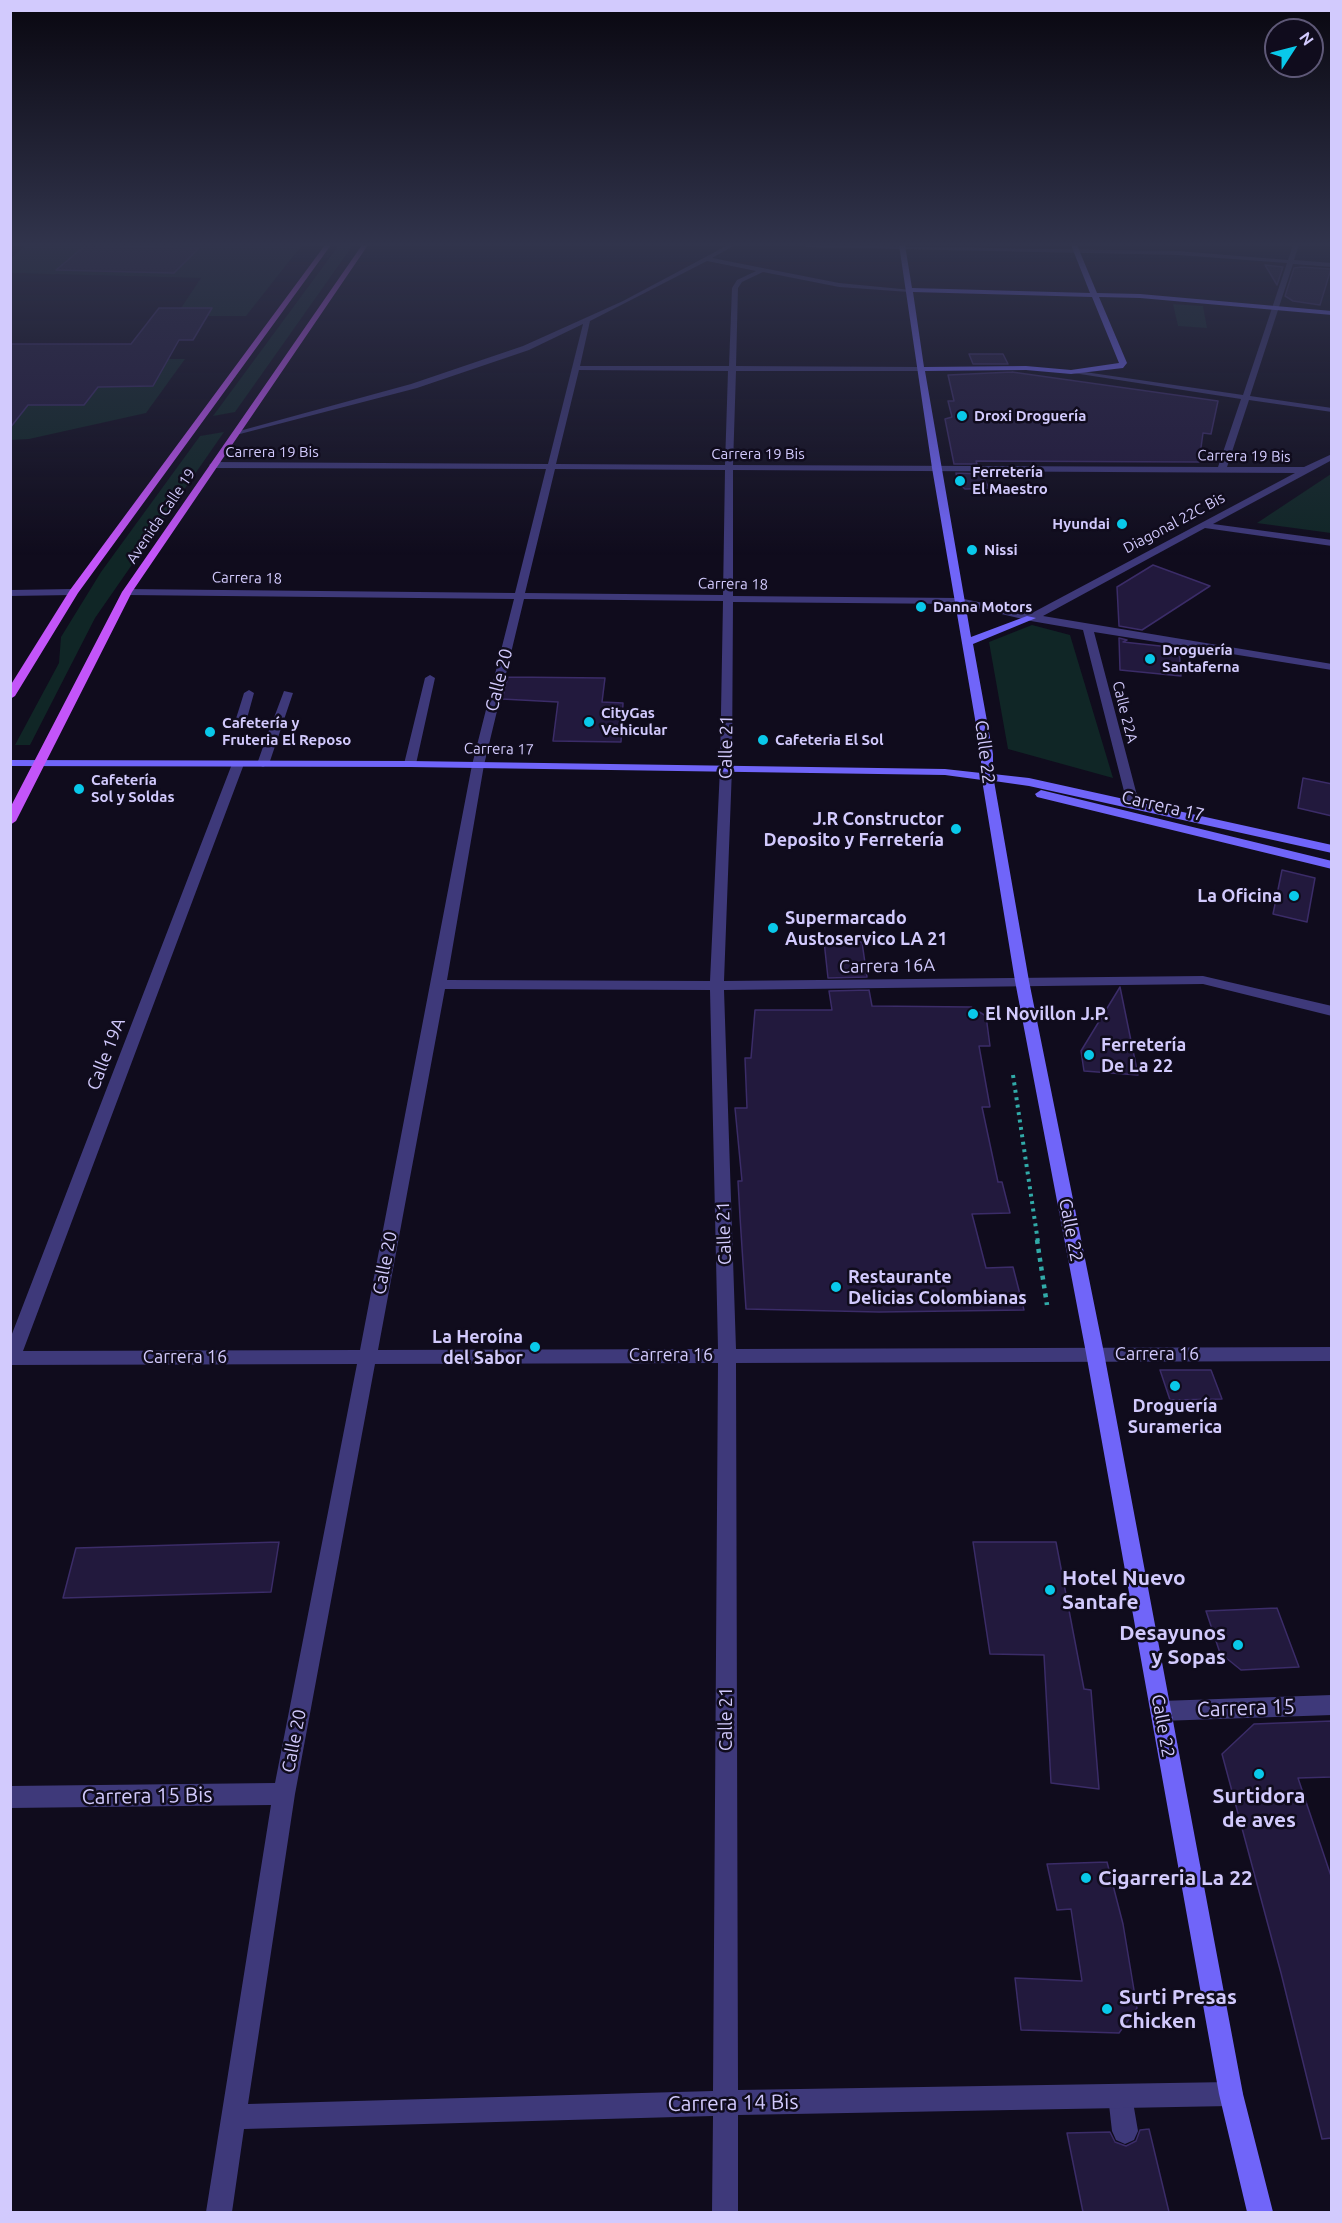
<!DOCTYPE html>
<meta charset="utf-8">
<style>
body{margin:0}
#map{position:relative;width:1342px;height:2223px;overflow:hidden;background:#100c1d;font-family:Ubuntu,sans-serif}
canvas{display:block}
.frame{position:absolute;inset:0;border:12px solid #d2cafd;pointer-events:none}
.north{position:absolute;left:1264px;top:18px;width:60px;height:60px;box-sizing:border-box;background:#100c1d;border:2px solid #5e5877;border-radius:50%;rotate:54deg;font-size:16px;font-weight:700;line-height:24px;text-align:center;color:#d2cafd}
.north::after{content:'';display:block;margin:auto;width:21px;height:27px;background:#09c9ea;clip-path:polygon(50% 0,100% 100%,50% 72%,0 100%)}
</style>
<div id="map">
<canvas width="1342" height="2223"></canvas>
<div class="frame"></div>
<div class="north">N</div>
</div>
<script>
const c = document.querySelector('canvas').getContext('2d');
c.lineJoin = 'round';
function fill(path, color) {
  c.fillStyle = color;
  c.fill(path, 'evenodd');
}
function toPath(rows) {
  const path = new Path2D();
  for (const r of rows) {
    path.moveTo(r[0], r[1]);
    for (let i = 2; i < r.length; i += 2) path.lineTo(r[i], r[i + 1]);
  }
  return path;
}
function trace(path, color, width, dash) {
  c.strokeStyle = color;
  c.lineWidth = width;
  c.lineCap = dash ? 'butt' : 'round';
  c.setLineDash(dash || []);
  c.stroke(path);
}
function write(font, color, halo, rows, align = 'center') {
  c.font = font + ' Ubuntu,sans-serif';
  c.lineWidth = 5;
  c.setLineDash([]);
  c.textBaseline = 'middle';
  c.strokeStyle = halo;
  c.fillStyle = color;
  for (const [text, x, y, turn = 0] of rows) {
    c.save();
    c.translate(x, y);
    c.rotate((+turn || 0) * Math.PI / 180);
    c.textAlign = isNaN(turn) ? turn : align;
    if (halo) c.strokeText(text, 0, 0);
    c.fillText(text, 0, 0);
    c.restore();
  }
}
const green = toPath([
 [26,245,302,245,246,316,208,316,212,308,181,308,201,278,11,273,11,258],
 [86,245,199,248,199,249,174,273,57,269],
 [339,245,353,245,235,412,213,416],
 [1173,304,1203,306,1207,328,1178,326],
 [168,359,185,359,146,413,29,439,11,440,10,428,28,405,84,405,105,377,116,386,153,386],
 [224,432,95,618,30,745,15,745,59,663,61,637,101,572,200,436],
 [1331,474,1331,533,1257,523],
 [1032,625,1070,635,1113,778,1008,749,989,642]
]);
const building = toPath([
 [86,245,199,248,174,273,56,270,86,245],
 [1265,265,1283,267,1277,285,1265,265],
 [1301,267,1331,269,1320,305,1293,301,1285,296,1294,268,1301,267],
 [159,308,212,308,193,340,179,340,153,386,98,387,84,405,28,405,10,428,10,344,131,344,159,308],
 [969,354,1003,354,1008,364,973,364,969,354],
 [1012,372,1218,401,1211,434,1203,433,1199,462,976,461,977,464,954,464,945,419,952,417,948,401,954,401,948,375,1012,372],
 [956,473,982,474,989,488,965,489,958,483,956,473],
 [1153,565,1210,586,1142,630,1119,626,1117,587,1153,565],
 [1119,638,1127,640,1123,642,1179,648,1181,676,1120,670,1119,638],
 [508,677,605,678,602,702,623,703,621,742,553,741,558,702,502,699,508,677],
 [1303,778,1332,784,1332,816,1298,808,1303,778],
 [1282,870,1315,878,1307,922,1273,914,1282,870],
 [824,941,862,942,867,977,828,978,824,941],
 [1120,987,1138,1075,1084,1071,1081,1051,1120,987],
 [869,990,872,1006,971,1007,986,1016,990,1046,979,1046,990,1107,982,1107,998,1182,1002,1182,1010,1213,972,1214,986,1268,1013,1267,1024,1310,879,1312,746,1309,740,1217,738,1181,742,1181,735,1108,747,1108,745,1058,751,1058,755,1010,832,1010,829,991,869,990],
 [1160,1370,1211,1370,1222,1399,1170,1400,1160,1370],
 [279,1542,271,1592,63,1598,76,1548,279,1542],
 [973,1542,1056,1542,1084,1689,1091,1690,1099,1789,1051,1783,1044,1655,990,1654,973,1542],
 [1277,1608,1299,1667,1241,1670,1220,1653,1206,1611,1277,1608],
 [1332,1721,1332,1777,1298,1778,1332,1879,1332,2138,1322,2139,1281,1973,1222,1754,1254,1724,1332,1721],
 [1107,1862,1123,1924,1137,2008,1119,2033,1021,2030,1015,1978,1082,1981,1071,1909,1057,1910,1047,1864,1107,1862],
 [1149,2129,1169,2212,1083,2212,1067,2133,1110,2132,1115,2142,1126,2146,1136,2141,1140,2130,1149,2129]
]);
const pathFar1 = toPath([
 [1013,1075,1038,1242]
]);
const path = toPath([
 [1037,1240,1047,1305]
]);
const lane = toPath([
 [430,675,435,678,416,764,410,767,404,764,425,678,430,675],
 [249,690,254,693,246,722,272,723,284,691,293,693,269,764,263,767,257,764,269,730,240,728,234,725,244,693,249,690],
 [1120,2084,1129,2087,1132,2096,1138,2131,1134,2140,1125,2144,1116,2140,1112,2131,1108,2096,1111,2087,1120,2084]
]);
const street = toPath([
 [728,245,735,245,712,258,839,283,912,290,909,292,839,287,763,272,742,282,738,288,736,366,921,367,925,369,921,371,736,371,733,465,1218,467,1241,399,1067,372,1071,370,1243,395,1287,263,1178,255,807,247,804,245,1178,251,1288,260,1293,245,1299,245,1294,260,1332,263,1332,267,1293,264,1250,396,1332,408,1332,412,1249,400,1227,467,1304,467,1332,454,1332,460,1213,524,1332,540,1332,546,1205,528,1043,616,1332,664,1332,670,1094,632,1139,803,1137,806,1129,806,1127,803,1083,630,1031,621,959,604,733,602,732,768,724,981,1203,976,1332,1006,1332,1016,1203,984,724,990,736,1349,1332,1347,1332,1361,736,1363,738,2090,1231,2082,1240,2085,1243,2094,1240,2103,1231,2106,738,2115,738,2212,712,2212,713,2116,244,2129,232,2212,206,2212,271,1805,10,1808,10,1786,275,1783,357,1364,10,1365,10,1339,232,764,238,761,244,764,23,1351,360,1350,472,765,514,599,127,595,122,592,127,589,515,593,546,469,213,468,209,465,213,462,548,464,583,324,529,350,417,388,236,435,232,433,411,384,523,346,623,301,728,245],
 [707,261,756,271,737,280,732,288,729,366,580,366,590,321,707,261],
 [579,370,728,371,725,465,556,464,579,370],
 [555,469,725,470,723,595,525,593,555,469],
 [733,470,1295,473,1032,613,959,598,733,596,733,470],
 [524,599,723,601,720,768,710,981,447,980,484,765,524,599],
 [445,989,710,990,718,1349,378,1350,445,989],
 [718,1363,713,2091,248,2104,295,1794,375,1364,718,1363],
 [10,590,73,589,78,592,73,595,10,596,10,590],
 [1332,1695,1332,1715,1161,1721,1154,1718,1151,1711,1154,1704,1161,1701,1332,1695]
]);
const secondary = toPath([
 [899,245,905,245,912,288,1090,293,1071,245,1077,245,1097,293,1140,294,1332,311,1332,315,1140,298,1099,297,1127,363,1123,368,1071,374,1026,370,925,371,971,637,1027,616,1036,618,973,644,993,754,993,774,1029,778,1332,845,1332,853,1029,786,994,781,1029,981,1104,1353,1243,2094,1273,2212,1247,2212,1219,2094,1086,1353,1015,981,982,780,945,775,410,767,10,766,10,760,410,761,945,769,981,773,981,754,932,468,899,245],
 [913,292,1092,297,1119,363,1071,370,1026,366,924,367,913,292],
 [1041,790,1332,861,1332,869,1037,797,1035,794,1041,790]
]);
const primary = toPath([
 [325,245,331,245,78,593,15,696,10,699,10,686,70,590,325,245],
 [362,245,368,245,132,592,16,821,10,825,10,808,122,592,362,245]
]);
const markers = [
 [962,416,6,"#09c9ea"],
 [960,481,6,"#09c9ea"],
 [1122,524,6,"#09c9ea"],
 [972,550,6,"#09c9ea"],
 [921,607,6,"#09c9ea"],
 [1150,659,6,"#09c9ea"],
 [589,722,6,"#09c9ea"],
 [210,732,6,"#09c9ea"],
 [763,740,6,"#09c9ea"],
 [79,789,6,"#09c9ea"],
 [956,829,6,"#09c9ea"],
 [1294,896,6,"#09c9ea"],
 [773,928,6,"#09c9ea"],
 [973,1014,6,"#09c9ea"],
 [1089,1055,6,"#09c9ea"],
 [836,1287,6,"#09c9ea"],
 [535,1347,6,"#09c9ea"],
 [1175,1386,6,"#09c9ea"],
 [1050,1590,6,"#09c9ea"],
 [1238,1645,6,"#09c9ea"],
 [1259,1774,6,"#09c9ea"],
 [1086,1878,6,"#09c9ea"],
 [1107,2009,6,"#09c9ea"]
];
const farPoinames = [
 ["Droxi Droguería",974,416],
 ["Ferretería",972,472],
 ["El Maestro",972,489],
 ["Hyundai",1110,524,"right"],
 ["Nissi",984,550],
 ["Danna Motors",933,607],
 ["Droguería",1162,650],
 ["Santaferna",1162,667],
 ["CityGas",601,713],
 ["Vehicular",601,730],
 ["Cafetería y",222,723],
 ["Fruteria El Reposo",222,740],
 ["Cafeteria El Sol",775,740],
 ["Cafetería",91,780],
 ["Sol y Soldas",91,797]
];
const farStreetnames = [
 ["Carrera 19 Bis",272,452],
 ["Carrera 19 Bis",758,454],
 ["Carrera 19 Bis",1244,456,1],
 ["Avenida Calle 19",161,516,-56],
 ["Diagonal 22C Bis",1174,523,-28],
 ["Carrera 18",247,578,1],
 ["Carrera 18",733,584,1],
 ["Calle 22A",1125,712,76],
 ["Carrera 17",499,749,1]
];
const streetNames = [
 ["Calle 20",499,680,-76],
 ["Calle 21",726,747,-89],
 ["Calle 22",985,752,83],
 ["Carrera 17",1163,806,13],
 ["Carrera 16A",887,966,-1],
 ["Calle 19A",106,1054,-69],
 ["Calle 22",1071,1230,79],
 ["Calle 21",724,1233,-92],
 ["Calle 20",385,1263,-79],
 ["Carrera 16",1157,1354],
 ["Carrera 16",671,1355],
 ["Carrera 16",185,1357],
 ["Calle 21",726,1719,-90],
 ["Calle 22",1163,1726,80],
 ["Calle 20",294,1741,-79]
];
const poiNames = [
 ["J.R Constructor",944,819,"right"],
 ["Deposito y Ferretería",944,840,"right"],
 ["La Oficina",1282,896,"right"],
 ["Supermarcado",785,918],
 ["Austoservico LA 21",785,939],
 ["El Novillon J.P.",985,1014],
 ["Ferretería",1101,1045],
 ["De La 22",1101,1066],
 ["Restaurante",848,1277],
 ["Delicias Colombianas",848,1298],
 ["La Heroína",523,1337,"right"],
 ["del Sabor",523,1358,"right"],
 ["Droguería",1175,1406,"center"],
 ["Suramerica",1175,1427,"center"]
];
const nearPoinames = [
 ["Hotel Nuevo",1062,1578],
 ["Santafe",1062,1602],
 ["Desayunos",1226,1633,"right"],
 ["y Sopas",1226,1657,"right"],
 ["Surtidora",1259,1796,"center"],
 ["de aves",1259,1820,"center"],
 ["Cigarreria La 22",1098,1878],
 ["Surti Presas",1119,1997],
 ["Chicken",1119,2021]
];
const nearStreetnames = [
 ["Carrera 15",1246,1708,-2],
 ["Carrera 15 Bis",147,1796,-1],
 ["Carrera 14 Bis",733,2103,-1]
];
fill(green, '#102626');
fill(building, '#22193d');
trace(building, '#3b2c68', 1.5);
trace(pathFar1, '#31aaa8', 4, [3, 4.5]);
trace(path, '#31aaa8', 4.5, [4, 5]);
fill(lane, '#3e397a');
fill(street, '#3e397a');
fill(secondary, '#7065f9');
fill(primary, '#c355f9');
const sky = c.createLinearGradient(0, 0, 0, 556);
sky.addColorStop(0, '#090710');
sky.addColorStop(0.44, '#31344c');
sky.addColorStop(1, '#31344c00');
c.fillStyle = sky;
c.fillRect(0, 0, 1342, 556);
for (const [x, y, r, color] of markers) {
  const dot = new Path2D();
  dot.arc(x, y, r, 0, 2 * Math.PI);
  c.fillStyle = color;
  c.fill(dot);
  trace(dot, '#100c1d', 2);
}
write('bold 15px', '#d2cafd', '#100c1d', farPoinames, 'left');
write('15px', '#d2cafd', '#100c1d', farStreetnames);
write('18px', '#d2cafd', '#100c1d', streetNames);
write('bold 18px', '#d2cafd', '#100c1d', poiNames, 'left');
write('bold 21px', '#d2cafd', '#100c1d', nearPoinames, 'left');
write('21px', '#d2cafd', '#100c1d', nearStreetnames);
</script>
